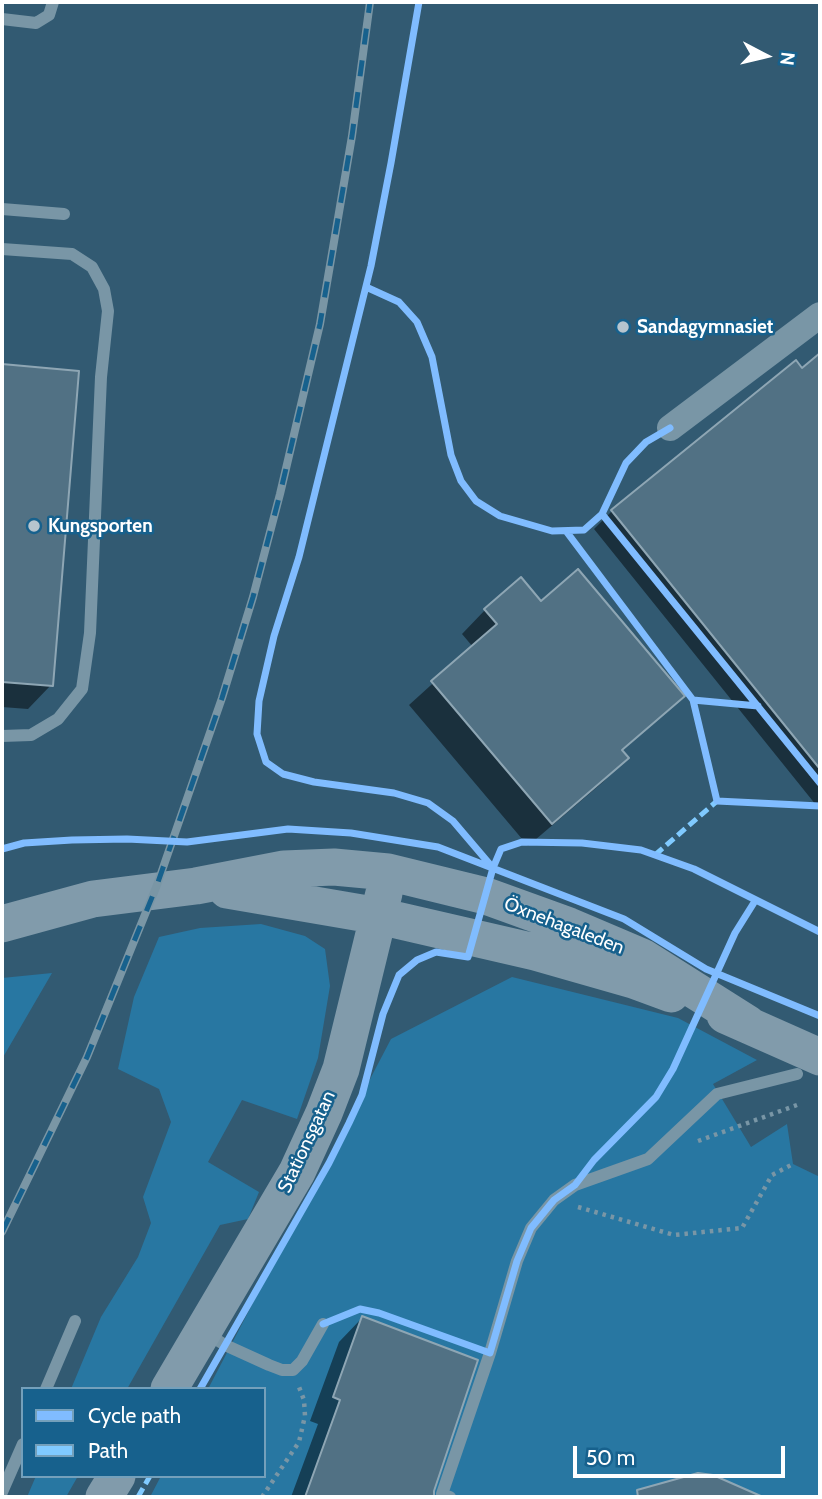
<!DOCTYPE html>
<meta charset="utf-8">
<style>
body{margin:0}
#map{position:relative;width:822px;height:1499px;overflow:hidden;background:#325a72;font-family:Cabin,sans-serif}
canvas{display:block}
.frame{position:absolute;inset:0;border:4px solid #fff;pointer-events:none}
.legend{position:absolute;left:21px;top:1387px;width:245px;height:91px;box-sizing:border-box;background:#17618d;border:2px solid #74a0bb;margin:0;padding:9px 12px;list-style:none;font-size:21px;color:#fff}
.legend li{display:flex;align-items:center;gap:14px;height:35px}
.legend b{width:35px;border:2px solid #74a0bb}
.north{position:absolute;left:731px;top:21px;width:70px;height:70px;-webkit-text-stroke:5px #17618d;paint-order:stroke;rotate:97deg;font-size:19px;font-weight:700;line-height:28px;text-align:center;color:#fff}
.north::after{content:'';display:block;margin:auto;width:24px;height:32px;background:#fff;clip-path:polygon(50% 0,100% 100%,50% 72%,0 100%)}
.scale{position:absolute;left:573px;top:1446px;width:212px;height:32px;box-sizing:border-box;border:4px solid #fff;border-top:0;padding-left:9px;font-size:21px;line-height:24px;white-space:nowrap;color:#fff;-webkit-text-stroke:5px #17618d;paint-order:stroke}
</style>
<div id="map">
<canvas width="822" height="1499"></canvas>
<div class="frame"></div>
<ul class="legend">
<li><b style="height:9px;background:#80bcff"></b>Cycle path</li>
<li><b style="height:9px;background:#80caff"></b>Path</li>
</ul>
<div class="north">N</div>
<div class="scale">50 m</div>
</div>
<script>
const c = document.querySelector('canvas').getContext('2d');
c.lineJoin = 'round';
function fill(path, color) {
  c.fillStyle = color;
  c.fill(path, 'evenodd');
}
function toPath(rows) {
  const path = new Path2D();
  for (const r of rows) {
    path.moveTo(r[0], r[1]);
    for (let i = 2; i < r.length; i += 2) path.lineTo(r[i], r[i + 1]);
  }
  return path;
}
function trace(path, color, width, dash) {
  c.strokeStyle = color;
  c.lineWidth = width;
  c.lineCap = dash ? 'butt' : 'round';
  c.setLineDash(dash || []);
  c.stroke(path);
}
function write(font, color, halo, rows, align = 'center') {
  c.font = font + ' Cabin,sans-serif';
  c.lineWidth = 5;
  c.setLineDash([]);
  c.textBaseline = 'middle';
  c.strokeStyle = halo;
  c.fillStyle = color;
  for (const [text, x, y, turn = 0] of rows) {
    c.save();
    c.translate(x, y);
    c.rotate((+turn || 0) * Math.PI / 180);
    c.textAlign = isNaN(turn) ? turn : align;
    if (halo) c.strokeText(text, 0, 0);
    c.fillText(text, 0, 0);
    c.restore();
  }
}
const green = toPath([
 [261,924,305,936,325,949,330,986,318,1058,297,1119,242,1100,208,1162,259,1192,248,1219,220,1225,127,1389,71,1389,101,1317,138,1257,151,1223,143,1197,171,1122,159,1089,118,1069,134,997,159,937,200,928],
 [52,973,2,1059,2,978],
 [512,977,678,1018,757,1060,713,1084,751,1147,787,1124,793,1164,820,1177,820,1497,150,1497,161,1476,264,1476,264,1389,208,1389,391,1039],
 [36,1476,78,1476,66,1497,27,1497]
]);
const shadow = toPath([
 [820,355,820,810,594,529,612,511],
 [2,366,77,372,51,685,28,709,2,707],
 [540,603,683,696,621,752,626,758,603,782,528,846,409,705,473,647,462,634,485,610],
 [362,1318,432,1491,432,1497,291,1497,318,1424,310,1421,339,1342]
]);
const building = toPath([
 [820,353,820,769,611,510,796,360,802,368,820,353],
 [2,364,79,371,53,686,2,682,2,364],
 [578,569,685,696,622,750,629,758,552,824,431,681,497,624,484,609,521,577,541,601,578,569],
 [362,1316,478,1360,434,1491,434,1497,305,1497,340,1400,333,1397,362,1316],
 [698,1473,713,1475,763,1497,638,1497,637,1490,698,1473]
]);
const path = toPath([
 [698,1141,797,1105],
 [578,1207,674,1235,742,1228,772,1175,793,1164],
 [262,1497,299,1442,305,1416,304,1400,299,1387]
]);
const lane = toPath([
 [2,19,36,23,49,15,53,2],
 [2,209,64,214],
 [2,249,72,254,92,267,104,289,108,311,101,377,90,633,82,689,58,719,31,735,2,736],
 [206,1333,225,1345,269,1365,282,1370,293,1370,302,1361,323,1324],
 [46,1389,75,1321],
 [2,1492,23,1444],
 [450,1497,442,1494,490,1353,517,1261,531,1228,554,1200,575,1185,648,1159,717,1094,797,1074]
]);
const street = toPath([
 [670,428,820,315]
]);
const secondary = toPath([
 [227,890,379,916,535,952,633,980,671,994],
 [2,924,93,899,196,886,284,869,334,867,388,872,486,896,569,926,642,957,748,1024],
 [725,1015,820,1057],
 [169,1389,297,1172,324,1113,341,1069,384,893],
 [104,1497,117,1476]
]);
const rail = toPath([
 [2,1232,87,1057,157,885,222,698,253,597,280,494,320,324,352,136,370,2]
]);
const quiet = toPath([
 [655,855,717,801],
 [138,1497,150,1476]
]);
const cycleway = toPath([
 [419,2,391,163,371,266,299,557,274,636,259,701,257,734,266,762,283,774,314,782,394,793,428,803,453,821,493,868],
 [366,287,399,302,417,322,432,357,451,455,461,481,476,501,500,516,552,531,584,530,602,514,626,463,646,442,670,428],
 [602,514,820,783],
 [566,531,693,700,758,706],
 [693,700,717,801,820,806],
 [2,849,24,843,72,840,127,839,187,842,288,829,351,833,438,847,624,919,706,969,820,1016],
 [323,1324,360,1309,379,1313,490,1353,517,1261,531,1228,554,1200,575,1185,594,1160,656,1097,673,1069,735,933,755,901],
 [200,1389,329,1163,349,1123,362,1095,383,1014,399,975,417,960,436,952,468,957,493,868,501,849,522,842,582,843,641,850,694,869,820,932]
]);
const markers = [
 [623,327,7,"#b7c5ce"],
 [34,526,7,"#b7c5ce"]
];
const poiNames = [
 ["Sandagymnasiet",637,327],
 ["Kungsporten",48,526]
];
const streetNames = [
 ["Öxnehagaleden",564,926,21],
 ["Stationsgatan",307,1142,-65]
];
fill(green, '#2877a2');
fill(shadow, '#0007');
fill(building, '#517184');
trace(building, '#8ea6b4', 2);
trace(path, '#7996a6', 4.5, [3.5, 5]);
trace(lane, '#7996a6', 12);
trace(street, '#7996a6', 26);
trace(secondary, '#819bab', 37);
trace(rail, '#7a96a5', 8);
trace(rail, '#17618d', 5, [16]);
trace(quiet, '#80caff', 5, [10, 5]);
trace(cycleway, '#80bcff', 7);
for (const [x, y, r, color] of markers) {
  const dot = new Path2D();
  dot.arc(x, y, r, 0, 2 * Math.PI);
  c.fillStyle = color;
  c.fill(dot);
  trace(dot, '#17618d', 2.5);
}
write('bold 19px', '#fff', '#17618d', poiNames, 'left');
write('19px', '#fff', '#17618d', streetNames);
</script>
